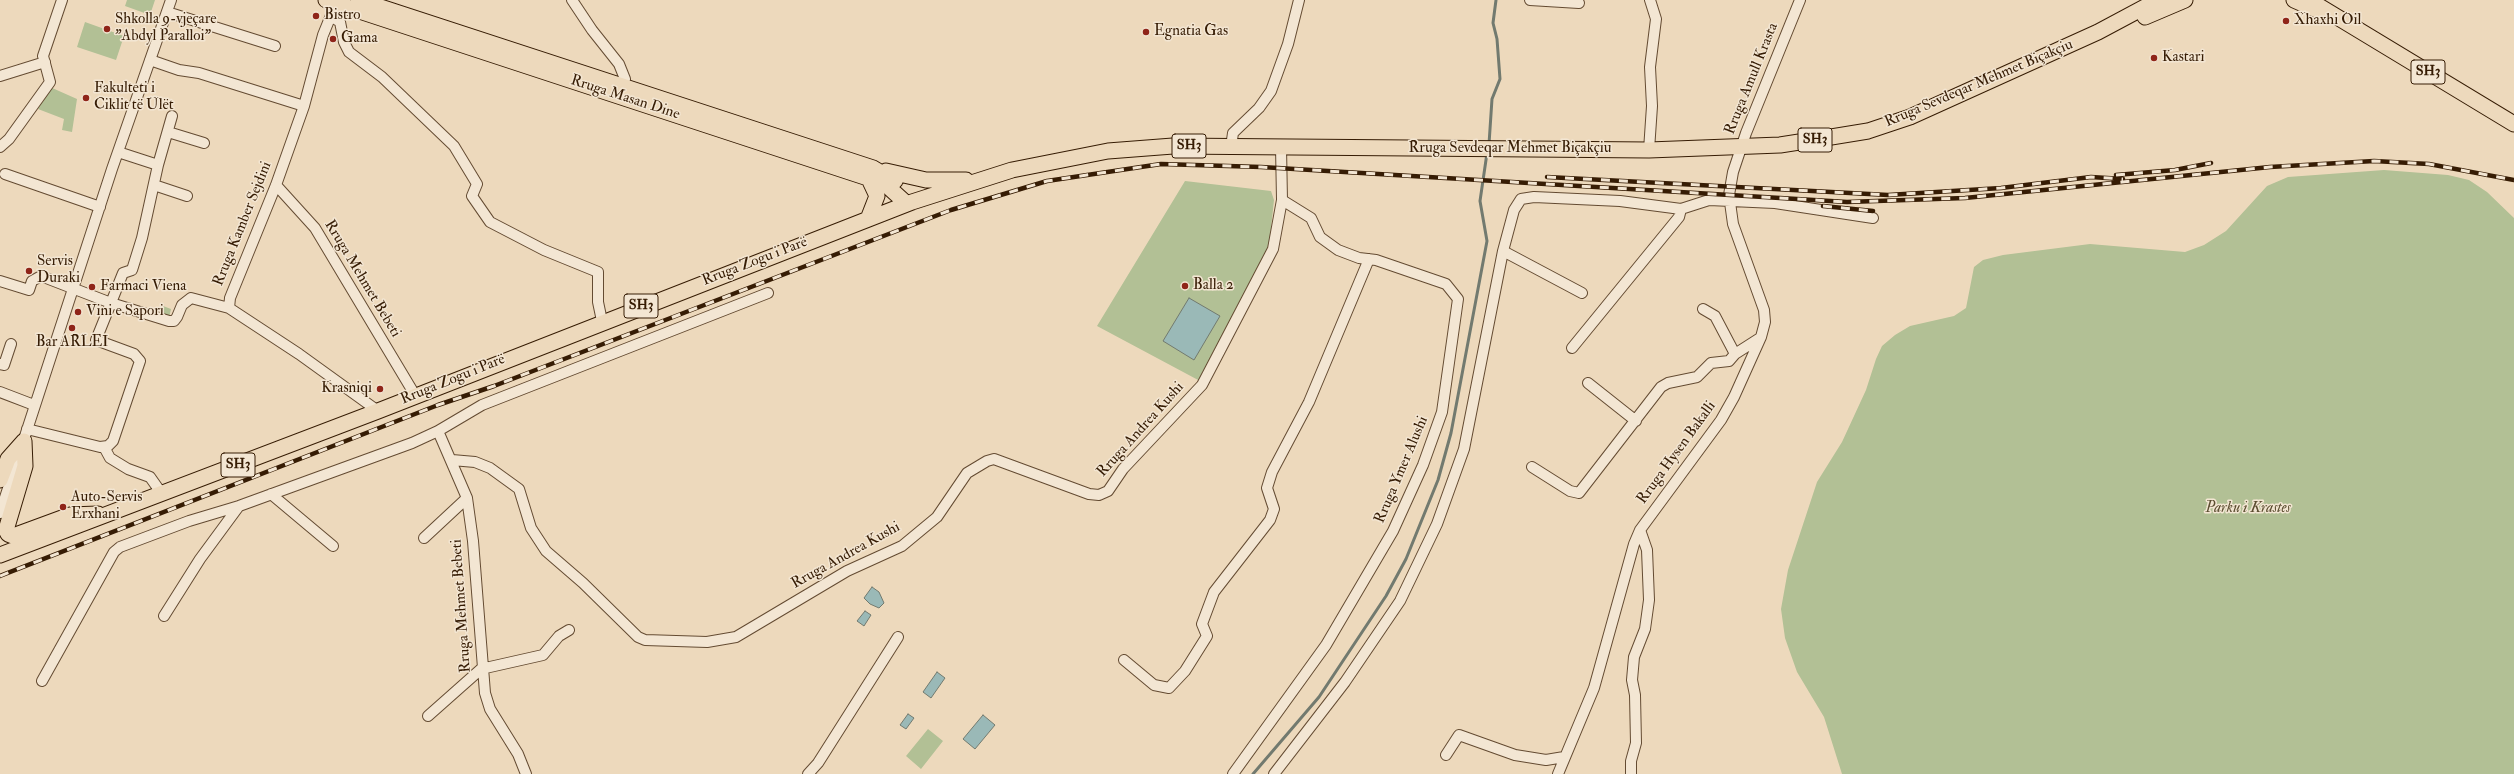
<!DOCTYPE html>
<meta charset="utf-8">
<style>
body{margin:0}
canvas{display:block;background:#edd9bc}
</style>
<canvas width="2514" height="774"></canvas>
<script>
const c = document.querySelector('canvas').getContext('2d');
c.lineJoin = 'round';
function fill(path, color) {
  c.fillStyle = color;
  c.fill(path, 'evenodd');
}
function toPath(rows) {
  const path = new Path2D();
  for (const r of rows) {
    path.moveTo(r[0], r[1]);
    for (let i = 2; i < r.length; i += 2) path.lineTo(r[i], r[i + 1]);
  }
  return path;
}
function trace(path, color, width, dash) {
  c.strokeStyle = color;
  c.lineWidth = width;
  c.lineCap = dash ? 'butt' : 'round';
  c.setLineDash(dash || []);
  c.stroke(path);
}
function write(font, color, halo, rows, align = 'center') {
  c.font = font + ' "IM FELL Double Pica",serif';
  c.lineWidth = 3;
  c.setLineDash([]);
  c.textBaseline = 'middle';
  c.strokeStyle = halo;
  c.fillStyle = color;
  for (const [text, x, y, turn = 0] of rows) {
    c.save();
    c.translate(x, y);
    c.rotate((+turn || 0) * Math.PI / 180);
    c.textAlign = isNaN(turn) ? turn : align;
    if (halo) c.strokeText(text, 0, 0);
    c.fillText(text, 0, 0);
    c.restore();
  }
}
const green = toPath([
 [127,0,155,0,150,15,125,6],
 [85,22,124,36,116,60,77,47],
 [50,87,77,99,72,132,62,130,64,119,38,109],
 [2384,170,2448,175,2469,180,2487,192,2514,218,2514,774,1842,774,1824,717,1797,672,1785,638,1781,609,1788,570,1817,482,1842,442,1866,390,1876,359,1882,346,1895,335,1910,326,1954,316,1966,308,1974,267,1983,260,2003,255,2090,244,2185,252,2204,245,2226,231,2267,186,2288,177],
 [1185,181,1271,191,1274,200,1269,247,1200,381,1097,326],
 [163,306,171,309,169,318,160,315],
 [928,729,943,741,921,769,906,756]
]);
const water = toPath([
 [1189,298,1220,316,1194,360,1163,341,1189,298],
 [872,587,879,592,884,603,879,608,870,604,864,598,872,587],
 [865,611,871,615,864,626,857,621,865,611],
 [937,672,945,678,931,698,923,692,937,672],
 [908,714,914,718,906,729,900,725,908,714],
 [983,715,995,725,975,749,963,739,983,715]
]);
const stream = toPath([
 [1489,144,1492,99,1500,79,1497,39,1493,23,1496,0],
 [1253,774,1319,697,1386,596,1406,559,1438,480,1451,433,1487,241,1480,201,1487,153]
]);
const street = toPath([
 [572,0,592,30,619,64,625,79,622,85],
 [1530,0,1579,3],
 [336,3,323,35,304,106,276,185,230,298,229,308,299,354,378,411],
 [167,12,275,46],
 [332,17,340,22,344,42,349,52,382,77,454,146,477,184,472,196,490,222,544,250,598,272,598,302,602,321],
 [150,60,179,70,199,73,304,106],
 [0,76,45,62],
 [168,132,204,143],
 [0,147,9,139,50,82,43,56,62,0],
 [1231,147,1233,133,1259,108,1271,91,1288,44,1299,0],
 [1649,150,1652,106,1650,67,1656,19,1650,0],
 [118,152,158,165],
 [5,174,100,207],
 [154,185,187,196],
 [276,185,315,228,415,395],
 [1503,251,1582,293],
 [0,281,29,290,32,281,41,276,111,303,169,321,174,321,177,317,182,305,191,298,229,308],
 [1703,309,1715,316,1735,354],
 [1572,348,1679,217,1681,209],
 [0,364,4,365,11,344],
 [1588,383,1636,421],
 [0,392,34,405],
 [27,429,100,447,108,446,113,441,140,361,134,354,96,340,123,273,132,270,142,238,158,165,172,116],
 [438,431,467,498,473,541,485,693,490,709,518,754,526,774],
 [104,447,110,458,128,469,150,477,162,494],
 [452,460,475,462,490,468,519,489,531,528,546,551,583,583,638,637,645,640,707,642,736,637,847,571,902,546,937,517,967,473,987,461,994,459,1089,494,1099,495,1108,491,1123,469,1202,385,1273,249,1282,200],
 [1532,467,1570,491,1579,493,1661,387,1668,383,1697,377,1711,363,1729,361,1735,354,1760,338],
 [271,494,333,546],
 [0,513,112,169,171,0],
 [424,538,467,498],
 [164,616,200,559,239,506],
 [1124,660,1154,685,1169,688,1185,671,1207,636,1202,624,1214,592,1270,520,1274,509,1267,488,1272,472,1309,402,1369,259],
 [42,681,114,552,120,547,189,521,239,506,412,443,438,431,482,405,768,293],
 [428,716,481,669,543,655,559,636,569,630],
 [1446,755,1459,735,1515,755,1546,760,1564,757],
 [808,774,818,763,898,637],
 [1233,774,1326,645,1393,531,1423,465,1442,412,1458,299,1446,284,1376,260,1359,258,1338,250,1320,237,1311,218,1282,200,1281,147],
 [1274,774,1345,682,1400,601,1437,524,1464,449,1503,251,1514,210,1521,199,1534,197,1620,201,1681,209,1709,200,1775,203,1873,218],
 [1558,774,1594,688,1634,544,1640,530,1721,420,1734,397,1761,337,1765,322,1764,310,1733,224,1729,195,1733,172,1746,133,1800,0],
 [1631,774,1631,761,1636,743,1635,695,1632,680,1634,657,1645,629,1649,600,1647,550,1640,530]
]);
const primary = toPath([
 [326,0,877,181,885,184,907,204],
 [359,0,873,168,895,181],
 [2294,0,2317,10],
 [2309,0,2514,124],
 [2145,17,2185,0],
 [886,171,926,180,966,180],
 [868,219,877,196,869,179],
 [24,441,25,466,6,530,8,534,13,536,70,515,98,514],
 [0,480,8,459,24,441],
 [0,555,378,411,912,202,1012,170,1108,151,1173,146,1649,150,1780,145,1825,138,1868,131,1910,117,2098,32,2158,0]
]);
const rail = toPath([
 [2116,175,2175,170,2211,163],
 [1547,177,1888,195,2001,188,2091,177,2123,179],
 [1823,206,1873,211],
 [0,576,438,405,494,386,951,210,1047,181,1161,164,1261,167,1847,202,1965,198,2270,167,2374,161,2429,164,2514,180]
]);
const markers = [
 [316,16,4,"#8f2418"],
 [2286,21,4,"#8f2418"],
 [107,29,4,"#8f2418"],
 [1146,32,4,"#8f2418"],
 [333,39,4,"#8f2418"],
 [2154,58,4,"#8f2418"],
 [86,98,4,"#8f2418"],
 [29,271,4,"#8f2418"],
 [1185,286,4,"#8f2418"],
 [92,287,4,"#8f2418"],
 [78,312,4,"#8f2418"],
 [72,328,4,"#8f2418"],
 [380,389,4,"#8f2418"],
 [63,507,4,"#8f2418"]
];
const shields = [
 [2428,72,34],
 [1815,140,34],
 [1189,146,34],
 [641,306,34],
 [238,465,34]
];
const shieldNames = [
 ["SH3",2428,72],
 ["SH3",1815,140],
 ["SH3",1189,146],
 ["SH3",641,306],
 ["SH3",238,465]
];
const poiNames = [
 ["Bistro",324,16],
 ["Shkolla 9-vjeçare",115,20],
 ["\"Abdyl Paralloi\"",115,37],
 ["Xhaxhi Oil",2294,21],
 ["Egnatia Gas",1154,32],
 ["Gama",341,39],
 ["Kastari",2162,58],
 ["Fakulteti i",94,89],
 ["Ciklit të Ulët",94,106],
 ["Servis",37,262],
 ["Duraki",37,279],
 ["Balla 2",1193,286],
 ["Farmaci Viena",100,287],
 ["Vini e Sapori",86,312],
 ["Bar ARLEI",72,343,"center"],
 ["Krasniqi",372,389,"right"],
 ["Auto-Servis",71,498],
 ["Erxhani",71,515]
];
const streetNames = [
 ["Rruga Amull Krasta",1752,79,-68],
 ["Rruga Sevdeqar Mehmet Biçakçiu",1979,84,-23],
 ["Rruga Masan Dine",625,98,18],
 ["Rruga Sevdeqar Mehmet Biçakçiu",1510,149],
 ["Rruga Kamber Sejdini",243,224,-68],
 ["Rruga Zogu i Parë",755,262,-21],
 ["Rruga Mehmet Bebeti",362,279,59],
 ["Rruga Zogu i Parë",453,380,-22],
 ["Rruga Andrea Kushi",1141,430,-48],
 ["Rruga Hysen Bakalli",1677,453,-54],
 ["Rruga Ymer Alushi",1402,470,-67],
 ["Rruga Andrea Kushi",846,556,-29],
 ["Rruga Mehmet Bebeti",462,606,-94]
];
const parkNames = [
 ["Parku i Krastes",2248,509]
];
fill(green, '#b2c095');
fill(water, '#9ab9b7');
trace(water, '#727a6f', 1);
trace(stream, '#727a6f', 3);
trace(street, '#644b32', 12);
trace(primary, '#361c04', 17);
trace(street, '#f3e6d3', 10);
trace(primary, '#edd9bc', 15);
trace(rail, '#361c04', 4.5);
trace(rail, '#f3e6d3', 3, [9]);
for (const [x, y, r, color] of markers) {
  const dot = new Path2D();
  dot.arc(x, y, r, 0, 2 * Math.PI);
  c.fillStyle = color;
  c.fill(dot);
  trace(dot, '#f3e6d3', 1.5);
}
for (const [x, y, w] of shields) {
  const box = new Path2D();
  box.roundRect(x - w / 2, y - 12, w, 24, 3);
  c.fillStyle = '#f3e6d3';
  c.fill(box);
  trace(box, '#361c04', 1);
}
write('bold 14px', '#361c04', null, shieldNames);
write('15px', '#361c04', '#f3e6d3', poiNames, 'left');
write('15px', '#361c04', '#f3e6d3', streetNames);
write('italic 15px', '#5b4d30', '#f3e6d3', parkNames);
</script>
